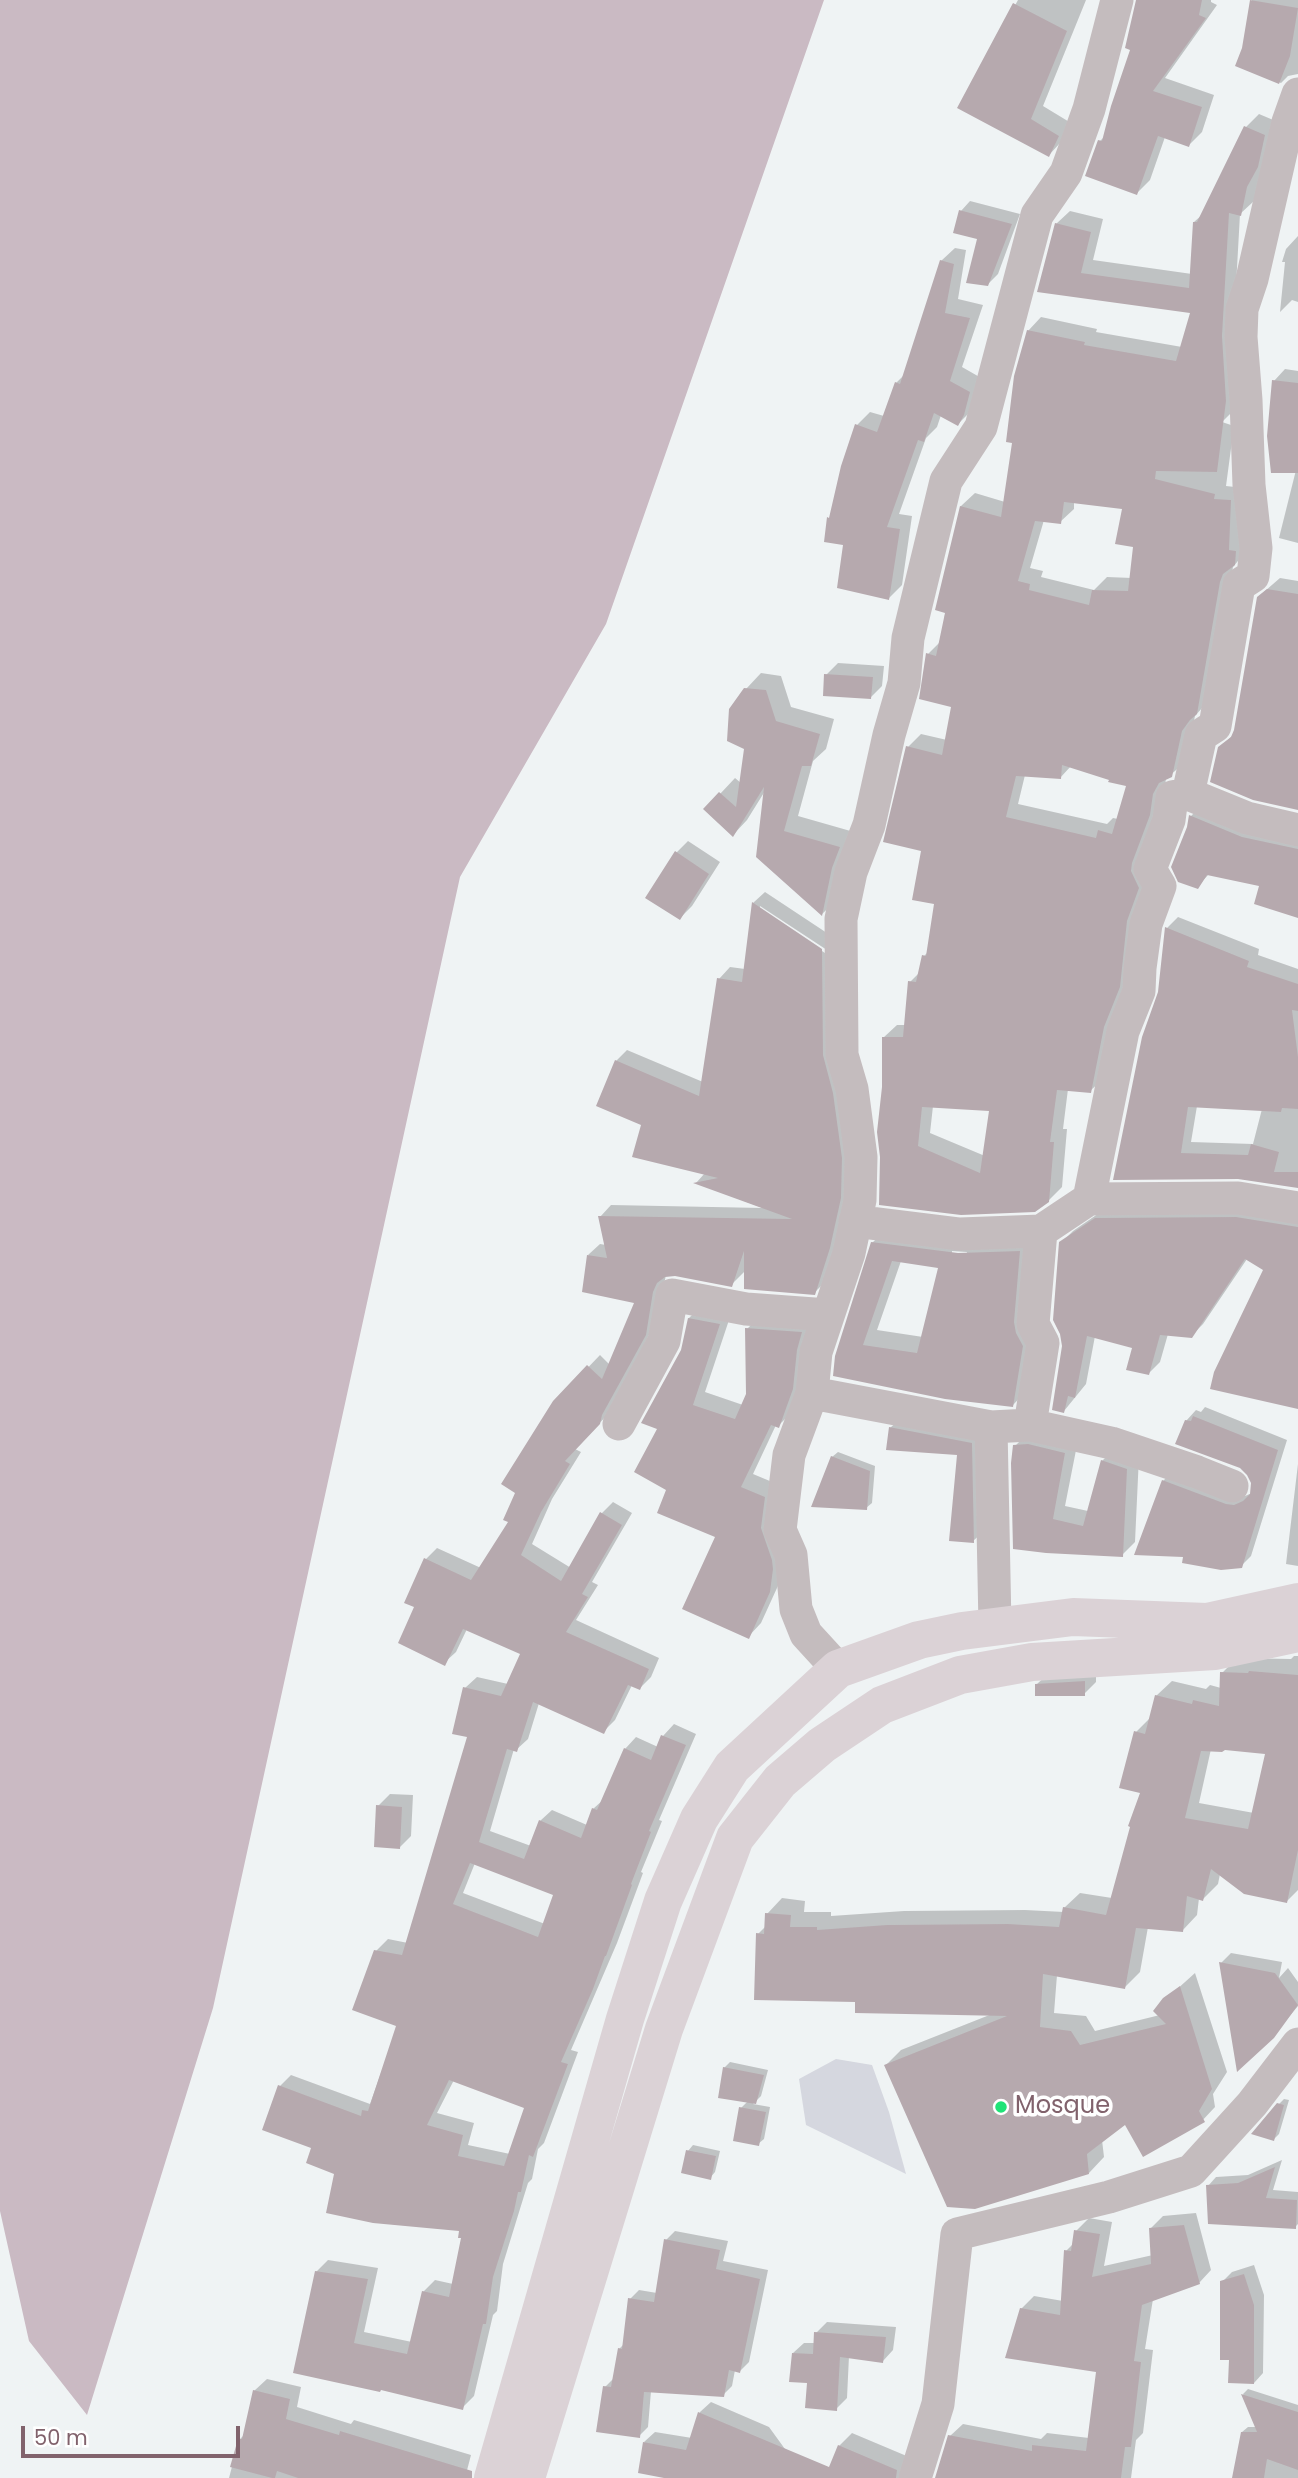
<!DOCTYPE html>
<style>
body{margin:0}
#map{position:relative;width:1298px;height:2478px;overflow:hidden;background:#eff3f4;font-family:Poppins,sans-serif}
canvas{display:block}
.scale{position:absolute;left:21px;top:2426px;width:219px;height:32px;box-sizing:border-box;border:4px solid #81626c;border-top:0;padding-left:9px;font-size:21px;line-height:24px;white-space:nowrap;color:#81626c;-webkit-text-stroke:5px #fff;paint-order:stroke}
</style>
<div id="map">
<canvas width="1298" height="2478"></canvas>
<div class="scale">50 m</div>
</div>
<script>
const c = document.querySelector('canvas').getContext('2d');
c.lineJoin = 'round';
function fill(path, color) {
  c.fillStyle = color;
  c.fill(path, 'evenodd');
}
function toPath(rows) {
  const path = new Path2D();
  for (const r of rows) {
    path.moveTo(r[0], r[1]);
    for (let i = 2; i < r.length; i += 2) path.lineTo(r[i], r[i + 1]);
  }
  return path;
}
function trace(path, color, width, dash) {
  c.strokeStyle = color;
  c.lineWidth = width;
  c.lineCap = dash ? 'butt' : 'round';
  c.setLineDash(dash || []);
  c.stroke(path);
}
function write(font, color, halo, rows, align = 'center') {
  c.font = font + ' Poppins,sans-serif';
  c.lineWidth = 7;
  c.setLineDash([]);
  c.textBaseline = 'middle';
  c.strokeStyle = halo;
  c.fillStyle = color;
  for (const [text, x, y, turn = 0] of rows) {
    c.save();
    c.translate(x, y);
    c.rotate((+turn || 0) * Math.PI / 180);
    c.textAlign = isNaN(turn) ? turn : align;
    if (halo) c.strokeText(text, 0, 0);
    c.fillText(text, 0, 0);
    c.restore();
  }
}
const green = toPath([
 [836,2059,872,2065,889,2112,906,2174,806,2125,799,2079]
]);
const water = toPath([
 [0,0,824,0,606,624,460,877,213,2008,87,2415,29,2341,0,2211]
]);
const shadow = toPath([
 [1018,0,1086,0,1043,106,1071,123,1061,142,1049,155,959,107],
 [1137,0,1211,0,1211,2,1217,5,1165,78,1214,95,1202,132,1189,145,1165,137,1150,180,1137,193,1100,141,1106,135,1132,49],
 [1252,0,1298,0,1298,74,1288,76,1281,83,1237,65,1244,49],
 [1259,114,1278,122,1254,201,1240,214,1234,322,1236,408,1222,422,1234,426,1226,486,1244,488,1247,550,1233,567,1210,699,1195,716,1185,762,1166,779,1151,874,1104,1078,1090,1091,1068,1089,1063,1129,1067,1129,1062,1187,1048,1201,881,1203,883,1038,897,1025,906,1025,910,982,920,972,924,956,929,951,936,903,923,850,908,747,921,734,947,740,953,706,928,654,941,641,961,506,975,493,1005,502,1028,331,1041,317,1097,329,1096,332,1182,347,1193,311,1039,291,1056,224,1070,211,1103,219,1093,260,1192,274,1194,222,1203,214,1246,127],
 [1074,501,1125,508,1135,546,1132,578,1107,577,1094,590,1041,577,1043,571,1030,568,1044,520,1060,522,1074,509],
 [1071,766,1128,785,1118,819,1113,818,1107,824,1018,804,1025,775,1060,778],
 [933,1106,991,1109,985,1156,930,1133],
 [970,201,1020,214,998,274,988,284,979,238,961,211],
 [1298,236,1298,302,1292,300,1280,312,1285,262,1282,262,1286,249],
 [955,248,966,250,958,299,983,305,962,367,983,379,971,411,958,424,941,415,937,427,926,438,899,514,912,516,902,585,889,598,845,544,832,515,857,425,870,412,884,416,896,383,905,374,941,261],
 [1285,369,1298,371,1298,429,1274,381],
 [1298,462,1298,543,1279,538],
 [1280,578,1298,581,1298,809,1220,748,1234,734,1258,597],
 [838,663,884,666,882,686,871,697,826,675],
 [761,673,781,676,791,707,834,719,826,749,813,761,798,816,854,832,837,900,822,914,765,791,747,820,733,835,706,809,735,778,741,783,746,748,746,689],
 [1202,805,1298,836,1298,916,1262,884,1209,874,1197,887,1189,827,1191,816],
 [688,841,720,862,692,906,680,918,676,853],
 [765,892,833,937,852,1185,826,1281,814,1293,746,1270,731,1285,676,1274,666,1275,656,1321,611,1411,575,1449,581,1452,552,1499,532,1544,571,1568,602,1513,613,1502,632,1513,592,1582,598,1585,576,1620,659,1658,651,1677,640,1688,632,1685,615,1720,604,1731,539,1703,528,1739,516,1750,514,1749,490,1831,531,1846,540,1821,552,1810,587,1825,593,1809,604,1799,625,1749,636,1737,658,1747,663,1736,674,1724,696,1734,659,1820,662,1821,641,1872,643,1873,617,1943,571,2050,578,2052,544,2143,538,2149,532,2179,528,2183,503,2264,497,2311,493,2315,474,2396,462,2408,382,2388,295,2371,316,2272,328,2260,378,2268,364,2332,412,2342,423,2292,435,2280,453,2284,463,2237,461,2230,336,2173,314,2147,280,2086,291,2075,370,2104,398,2025,376,1951,388,1939,408,1943,469,1736,465,1688,477,1677,508,1684,522,1653,467,1629,456,1652,444,1663,416,1606,426,1559,437,1548,481,1568,511,1522,555,1402,600,1355,610,1365,637,1301,588,1255,600,1244,606,1245,600,1217,611,1205,763,1208,696,1183,705,1173,643,1124,616,1061,627,1050,703,1082,719,979,730,967,745,969,753,903],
 [760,906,830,952,828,955,760,910],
 [475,1863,555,1894,545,1924,463,1893],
 [454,2080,526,2107,510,2154,468,2145,474,2123,437,2113],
 [1178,917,1259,949,1258,955,1298,969,1298,1187,1241,1177,1115,1178,1160,993,1167,928],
 [1197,1106,1262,1109,1253,1144,1191,1142],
 [1108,1207,1298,1214,1298,1407,1266,1269,1247,1259,1203,1324,1191,1336,1168,1334,1160,1362,1148,1374,1134,1347,1095,1336,1086,1384,1064,1411,1061,1243,1073,1231],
 [888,1228,1034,1237,1028,1389,1013,1405,835,1375,872,1243],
 [952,1251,967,1252,966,1256,952,1254],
 [901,1261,940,1267,923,1337,877,1330],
 [702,1305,732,1311,705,1392,743,1405,748,1394,747,1329,760,1316,814,1320,791,1413,778,1426,776,1425,753,1474,777,1484,782,1577,761,1623,748,1637,718,1536,669,1489,660,1428,683,1350,689,1318],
 [1205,1407,1287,1440,1251,1556,1241,1566,1185,1556,1163,1481,1173,1471,1236,1495,1245,1496,1252,1493,1253,1482,1249,1474,1186,1421,1196,1410,1201,1412],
 [900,1419,981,1434,983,1532,973,1541,959,1454,890,1428],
 [1028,1433,1078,1440,1065,1506,1088,1511,1102,1461,1115,1448,1139,1456,1135,1542,1122,1555,1014,1547,1015,1446],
 [838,1452,875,1466,872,1503,866,1508,832,1457],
 [1298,1464,1298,1566,1286,1564],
 [1294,1656,1298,1656,1298,1890,1287,1901,1220,1874,1218,1884,1203,1899,1199,1898,1197,1915,1182,1931,1148,1927,1140,1972,1125,1987,1057,1975,1054,2013,1086,2016,1095,2031,1160,2015,1165,2000,1195,1973,1227,2072,1213,2094,1215,2107,1200,2123,1125,2122,1102,2140,1104,2157,1089,2173,886,2065,901,2050,992,2014,857,2000,758,1934,766,1926,767,1914,782,1898,805,1901,804,1912,831,1912,831,1916,904,1911,1025,1910,1064,1912,1064,1908,1080,1893,1112,1898,1143,1792,1136,1732,1151,1717,1156,1696,1172,1681,1206,1689,1210,1685,1221,1688,1222,1673,1237,1658,1291,1659],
 [1225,1748,1267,1753,1254,1813,1199,1803,1211,1749],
 [1096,1670,1096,1682,1084,1694,1037,1684,1049,1673],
 [390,1794,413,1795,411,1836,399,1848,378,1806],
 [1231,1953,1282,1962,1279,1978,1288,1968,1298,1982,1298,2006,1272,2037,1221,1963],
 [730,2062,768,2070,761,2096,753,2104,770,2107,764,2139,758,2144,741,2108,748,2101,724,2068],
 [1284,2099,1289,2100,1279,2134,1274,2139,1278,2105],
 [693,2145,720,2151,715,2172,710,2178,688,2151],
 [1282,2160,1273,2190,1298,2192,1298,2224,1295,2227,1208,2186,1216,2177,1248,2175],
 [1196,2213,1211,2270,1199,2283,1153,2299,1145,2349,1153,2350,1143,2433,1136,2440,1131,2478,937,2478,950,2436,963,2424,1041,2439,1047,2433,1089,2438,1098,2371,1021,2309,1034,2296,1063,2301,1066,2251,1074,2243,1076,2231,1089,2218,1112,2222,1104,2266,1153,2255,1151,2228,1163,2216],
 [675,2231,728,2241,723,2261,768,2270,749,2362,740,2371,735,2370,732,2386,723,2395,651,2391,648,2427,639,2436,605,2387,614,2378,619,2349,624,2344,630,2299,639,2290,657,2293,666,2240],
 [1254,2265,1264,2295,1263,2373,1254,2383,1231,2359,1222,2282,1232,2272],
 [827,2322,896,2327,893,2350,883,2361,849,2356,847,2398,836,2409,793,2353,804,2343,815,2343,816,2333],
 [267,2379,301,2387,297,2407,351,2424,354,2420,471,2455,465,2478,229,2478,239,2440,245,2434,254,2391],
 [1248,2389,1298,2405,1298,2478,1234,2478,1242,2432,1248,2427,1257,2427,1243,2394],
 [711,2402,769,2427,798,2467,794,2478,674,2478,644,2442,655,2432,692,2438,700,2412],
 [852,2433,909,2457,913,2478,826,2478,839,2446]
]);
const building = toPath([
 [1136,0,1202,0,1199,15,1206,18,1153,91,1202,107,1189,147,1158,136,1137,195,1085,176,1098,140,1102,141,1111,106,1130,50,1125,48],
 [1250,0,1298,8,1290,56,1279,84,1235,66,1242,48],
 [1013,3,1067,31,1031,119,1059,136,1049,157,957,108],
 [1244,126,1265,135,1258,167,1247,187,1241,216,1229,213,1222,336,1226,401,1217,472,1156,471,1155,479,1215,494,1214,499,1231,500,1229,550,1236,551,1235,565,1223,574,1220,582,1197,714,1190,720,1182,731,1172,777,1159,783,1153,794,1150,815,1132,863,1131,871,1139,888,1127,921,1120,987,1104,1027,1091,1093,1057,1090,1050,1142,1054,1142,1049,1202,1035,1212,961,1215,879,1205,880,1157,877,1132,882,1087,882,1037,903,1037,908,981,916,982,922,955,926,956,934,904,912,900,921,851,883,842,906,746,942,755,951,707,919,699,926,653,936,656,945,613,935,610,960,506,1001,517,1012,443,1006,442,1014,376,1027,330,1085,342,1084,345,1176,361,1190,313,1037,292,1055,223,1091,232,1081,273,1189,288,1193,222,1197,222],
 [1064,502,1122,509,1115,544,1133,547,1128,591,1092,590,1089,605,1029,590,1030,584,1018,581,1035,521,1061,524],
 [1062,765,1109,780,1108,782,1126,786,1112,834,1098,830,1096,838,1006,817,1016,776,1061,779],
 [922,1107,989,1111,980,1173,918,1146],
 [959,210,1012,224,988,286,966,283,977,239,953,233],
 [940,260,954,264,945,313,970,318,950,381,970,392,964,415,958,426,934,413,924,442,918,440,887,527,900,529,889,600,837,588,843,545,824,542,827,517,829,518,841,466,855,424,877,432,895,382,900,384],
 [1272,380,1298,383,1298,473,1271,473,1267,436],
 [1267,589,1298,594,1298,810,1253,800,1210,782,1218,747,1231,737,1234,730,1257,597],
 [824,674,873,677,871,699,823,696],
 [744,688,766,690,776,721,820,734,811,766,802,766,784,831,840,847,832,868,822,916,756,857,764,787,733,837,703,809,719,792,736,807,744,749,727,741,729,709],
 [1189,815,1242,837,1298,849,1298,918,1254,904,1259,886,1207,875,1198,889,1178,882,1171,867,1187,827],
 [675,851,709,874,680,920,645,898],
 [752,902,822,949,823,1055,833,1093,842,1158,841,1198,830,1248,815,1295,744,1289,744,1251,732,1287,675,1276,665,1277,657,1283,653,1292,646,1335,602,1415,600,1424,565,1461,570,1464,541,1512,521,1555,561,1581,600,1512,622,1525,582,1594,588,1597,566,1632,649,1669,640,1690,628,1685,604,1734,533,1702,517,1752,507,1749,479,1842,524,1859,539,1820,581,1838,592,1808,597,1810,624,1748,651,1760,661,1735,686,1745,649,1831,651,1832,631,1884,632,1885,606,1956,605,1956,593,1989,561,2062,568,2064,533,2157,529,2155,521,2192,518,2192,514,2211,493,2277,486,2324,483,2324,463,2410,381,2390,380,2392,293,2373,315,2271,368,2279,354,2343,407,2354,422,2291,449,2297,461,2238,458,2238,459,2231,373,2223,326,2213,334,2174,306,2163,311,2148,262,2130,278,2085,361,2116,362,2110,368,2111,396,2026,352,2010,374,1950,402,1955,467,1737,452,1734,463,1687,501,1696,520,1654,463,1629,445,1666,398,1643,414,1607,404,1603,424,1558,471,1580,508,1522,503,1520,515,1493,501,1484,553,1401,587,1365,602,1379,634,1303,582,1292,587,1255,607,1258,598,1216,792,1219,693,1183,718,1178,632,1157,641,1125,596,1106,615,1060,699,1096,717,978,742,982],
 [470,1863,553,1895,538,1937,453,1904],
 [449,2080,524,2108,504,2166,458,2156,463,2135,427,2125],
 [1165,927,1249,961,1247,967,1298,984,1298,1011,1292,1010,1298,1057,1298,1109,1282,1108,1281,1112,1188,1107,1181,1153,1248,1155,1251,1144,1279,1152,1274,1172,1298,1172,1298,1188,1238,1179,1113,1180,1142,1037,1158,992],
 [1236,1217,1298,1227,1298,1409,1210,1389,1214,1372,1263,1270,1245,1259,1192,1338,1160,1335,1149,1375,1126,1370,1132,1348,1087,1336,1075,1398,1068,1396,1064,1413,1052,1410,1062,1346,1060,1334,1053,1320,1059,1242,1095,1218],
 [871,1242,958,1253,1020,1251,1014,1322,1016,1333,1023,1346,1013,1407,945,1399,833,1376,835,1356],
 [892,1261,938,1268,917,1353,863,1345],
 [688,1318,720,1324,693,1405,735,1419,746,1394,745,1328,802,1332,797,1350,793,1389,779,1428,771,1425,741,1487,765,1497,761,1528,772,1560,773,1569,770,1592,749,1639,682,1609,715,1537,657,1513,666,1490,634,1472,657,1429,641,1423,681,1350],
 [1193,1416,1278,1450,1242,1568,1221,1570,1182,1563,1183,1557,1134,1555,1162,1480,1226,1504,1234,1505,1243,1501,1250,1494,1251,1483,1247,1475,1240,1468,1175,1444,1185,1420,1191,1421],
 [889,1427,972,1443,974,1543,949,1541,957,1455,886,1450],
 [1028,1444,1065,1453,1053,1519,1083,1526,1101,1460,1127,1469,1123,1557,1046,1553,1013,1549,1011,1463,1013,1445],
 [831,1456,870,1471,867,1510,811,1507],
 [1249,1671,1298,1675,1298,1850,1287,1903,1244,1894,1211,1869,1203,1901,1187,1896,1183,1932,1136,1928,1125,1989,1043,1974,1040,2027,1071,2031,1080,2045,1166,2024,1153,2011,1163,1998,1180,1986,1212,2089,1199,2111,1205,2122,1143,2157,1125,2125,1087,2154,1089,2174,975,2209,947,2207,884,2065,1007,2016,855,2013,855,2002,754,2000,756,1933,764,1934,765,1913,791,1915,790,1927,817,1927,817,1930,887,1925,1008,1924,1059,1927,1063,1907,1106,1915,1130,1827,1128,1826,1140,1793,1119,1788,1134,1731,1145,1734,1155,1695,1192,1704,1193,1700,1219,1706,1220,1672,1248,1673],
 [1225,1750,1265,1754,1248,1829,1185,1818,1201,1751,1222,1752],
 [1085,1681,1085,1696,1035,1696,1035,1684],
 [376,1805,402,1807,400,1849,374,1847],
 [1219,1962,1275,1973,1298,2005,1274,2038,1237,2072],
 [723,2067,764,2075,756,2104,718,2098],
 [1277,2103,1284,2105,1274,2141,1251,2134],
 [739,2107,766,2112,759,2146,733,2141],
 [686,2150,716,2156,711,2180,681,2173],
 [1275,2167,1266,2198,1297,2200,1296,2229,1208,2224,1206,2185,1238,2183],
 [1184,2225,1200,2284,1142,2305,1134,2361,1141,2362,1131,2447,1125,2447,1121,2478,935,2478,948,2435,1032,2451,1032,2445,1086,2451,1096,2372,1005,2358,1020,2308,1060,2315,1064,2250,1071,2251,1074,2230,1100,2234,1092,2277,1151,2264,1149,2228],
 [664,2239,720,2250,716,2269,760,2279,740,2373,729,2370,724,2397,644,2392,640,2438,596,2432,603,2386,611,2387,618,2348,622,2349,628,2298,654,2302],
 [1244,2274,1254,2305,1254,2384,1228,2383,1229,2360,1220,2360,1220,2281],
 [814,2332,886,2337,883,2363,840,2357,837,2411,805,2408,807,2383,789,2382,792,2353,813,2354],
 [253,2390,290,2399,286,2419,339,2435,340,2431,472,2471,472,2478,298,2478,277,2471,275,2478,272,2478,230,2467,238,2439,242,2439],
 [1241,2394,1298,2412,1298,2470,1267,2459,1264,2478,1232,2478,1241,2432,1257,2432],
 [698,2412,829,2467,838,2445,897,2470,896,2478,664,2478,638,2473,643,2442,686,2450]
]);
const minor = toPath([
 [1298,94,1288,122,1252,279,1242,309,1241,337,1246,400,1249,485,1256,548,1253,576,1239,585,1215,726,1201,735,1188,794,1247,818,1298,830],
 [1089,1199,1123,1031,1139,991,1140,968,1146,924,1160,886,1150,869,1169,820,1172,797,1188,794],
 [855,1221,960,1234,1041,1231],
 [812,1393,991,1427,995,1626],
 [619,1424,664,1341,672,1295,746,1309,828,1315],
 [1030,1425,1111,1443,1197,1472,1232,1486],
 [991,1427,1030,1425,1043,1343,1033,1324,1041,1231,1089,1199,1238,1198,1298,1208],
 [838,1669,806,1634,796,1609,791,1555,780,1530,789,1455,812,1393,816,1352,849,1253,860,1200,861,1157,852,1089,842,1055,841,919,851,872,869,825,889,735,904,683,908,638,946,481,981,427,1037,215,1066,173,1089,109,1117,0],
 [915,2478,938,2404,957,2234,1109,2197,1191,2171,1252,2104,1298,2044]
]);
const secondary = toPath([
 [493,2478,625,2019,663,1901,699,1819,732,1767,838,1669,919,1640,962,1631,1073,1617,1207,1622,1298,1602],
 [526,2478,664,2029,735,1838,780,1781,822,1745,882,1705,960,1675,1032,1662,1215,1651,1298,1633]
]);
const markers = [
 [1001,2107,7,"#1fe377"]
];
const poiNames = [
 ["Mosque",1015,2107]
];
fill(green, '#d5d7df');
fill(water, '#cabac3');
fill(shadow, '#0003');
fill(building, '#b6a9ae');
trace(minor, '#c4bcbe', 33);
trace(secondary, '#dbd2d6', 38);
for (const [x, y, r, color] of markers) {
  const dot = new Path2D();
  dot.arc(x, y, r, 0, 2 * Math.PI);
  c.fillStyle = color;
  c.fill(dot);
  trace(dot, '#fff', 2.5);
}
write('24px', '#81626c', '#fff', poiNames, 'left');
</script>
